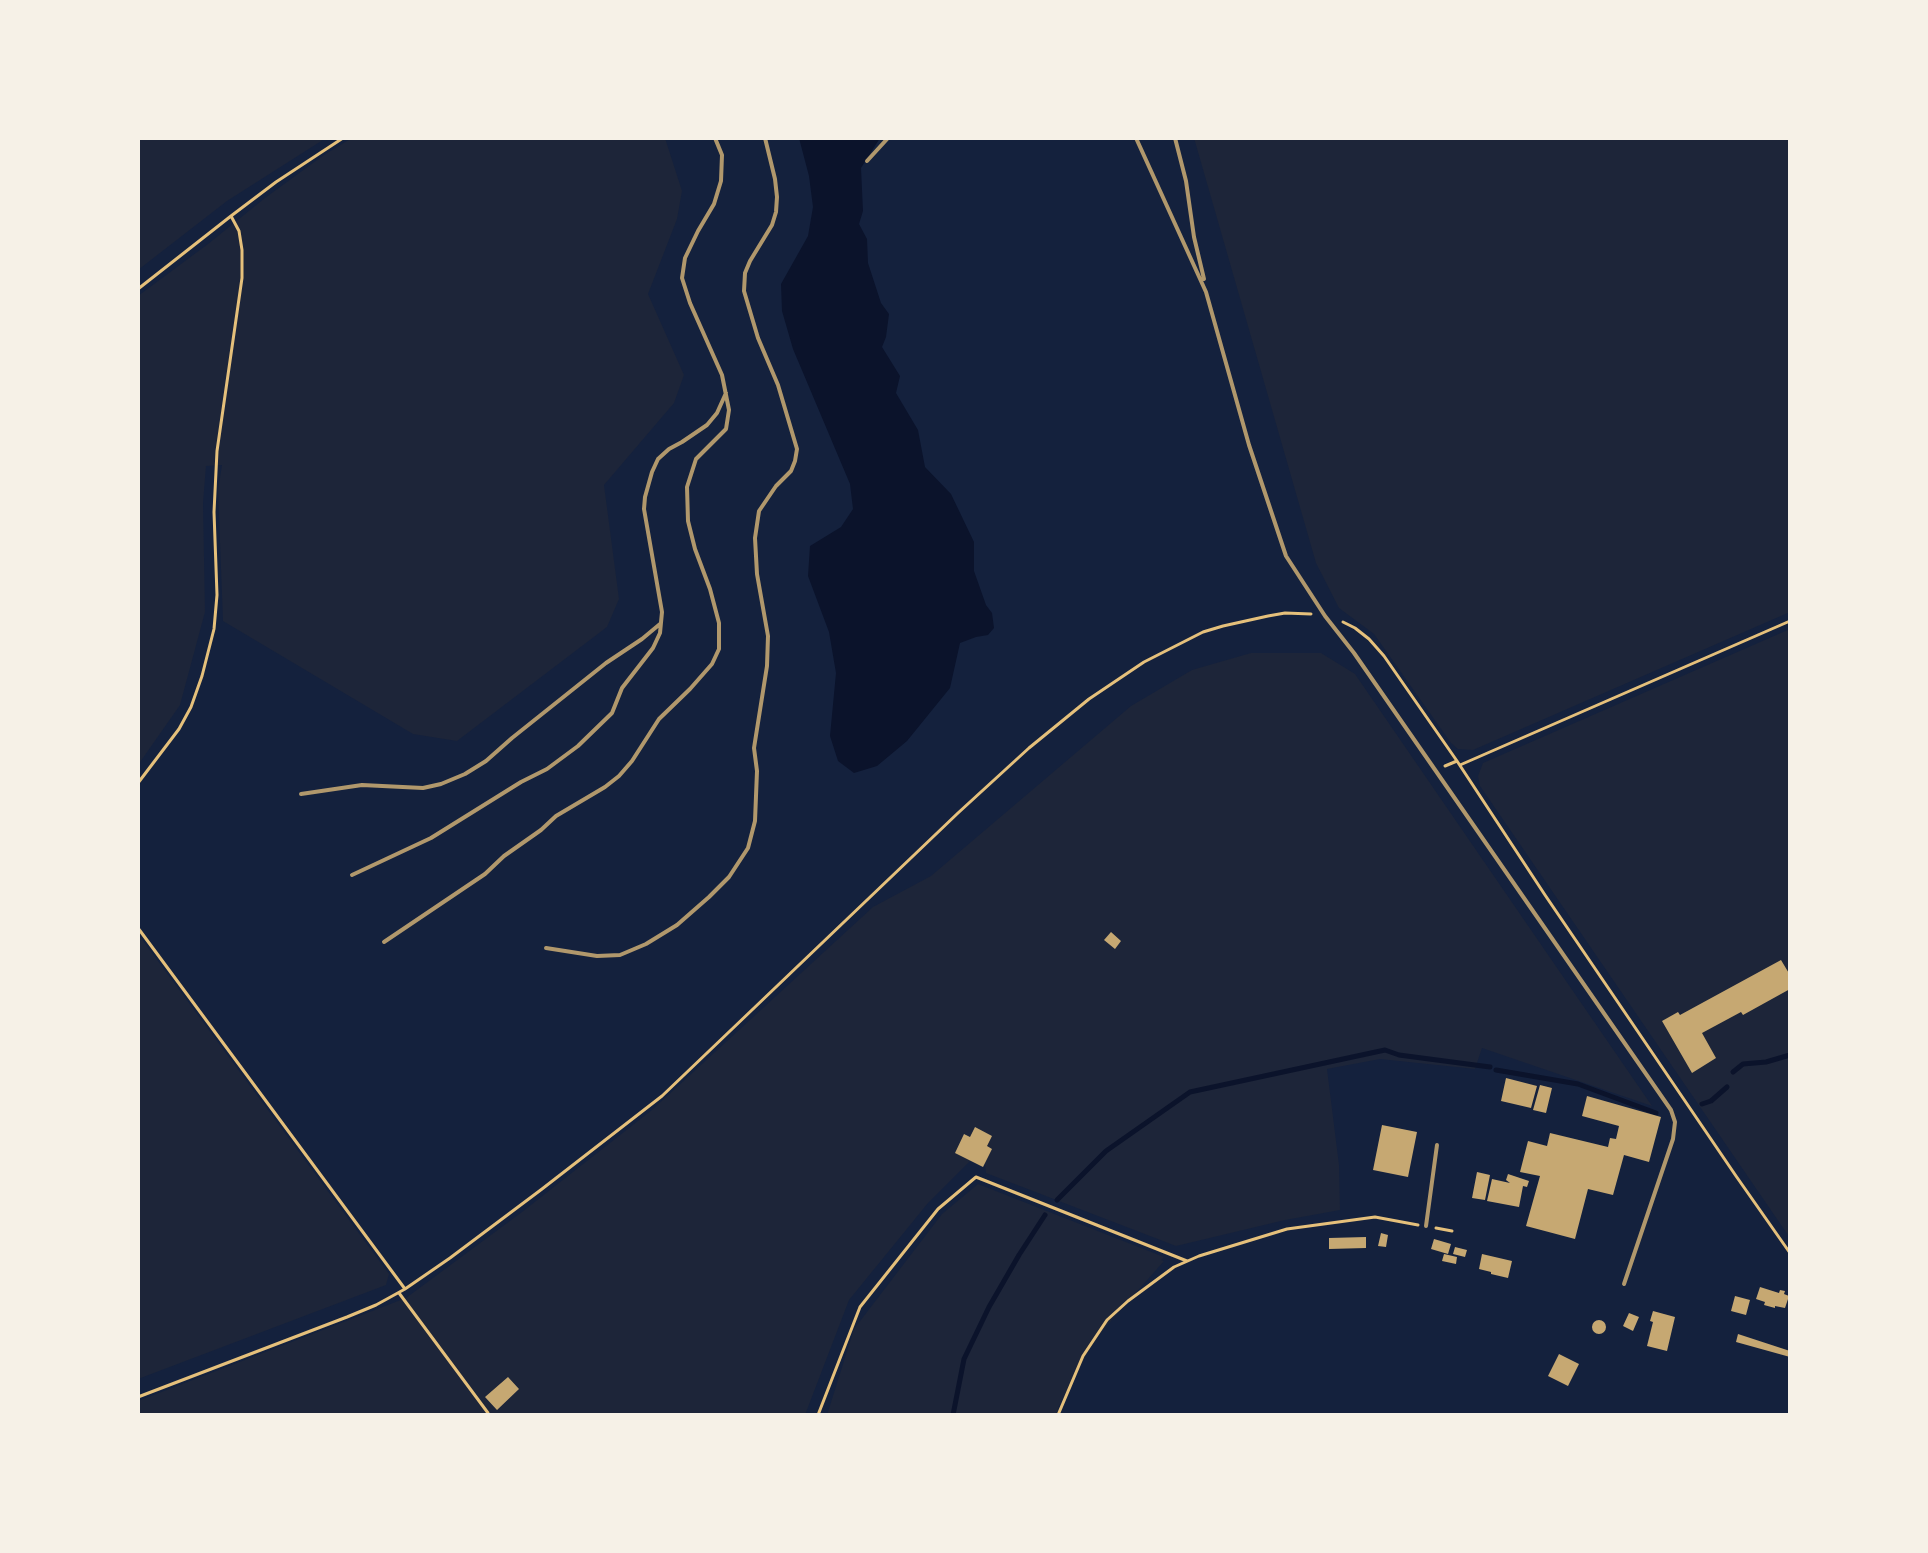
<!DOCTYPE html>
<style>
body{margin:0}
#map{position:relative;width:1928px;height:1553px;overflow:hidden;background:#14213d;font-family:Rubik,sans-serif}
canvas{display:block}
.frame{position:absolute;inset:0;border:140px solid #f6f1e7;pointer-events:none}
</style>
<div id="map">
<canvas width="1928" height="1553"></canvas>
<div class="frame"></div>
</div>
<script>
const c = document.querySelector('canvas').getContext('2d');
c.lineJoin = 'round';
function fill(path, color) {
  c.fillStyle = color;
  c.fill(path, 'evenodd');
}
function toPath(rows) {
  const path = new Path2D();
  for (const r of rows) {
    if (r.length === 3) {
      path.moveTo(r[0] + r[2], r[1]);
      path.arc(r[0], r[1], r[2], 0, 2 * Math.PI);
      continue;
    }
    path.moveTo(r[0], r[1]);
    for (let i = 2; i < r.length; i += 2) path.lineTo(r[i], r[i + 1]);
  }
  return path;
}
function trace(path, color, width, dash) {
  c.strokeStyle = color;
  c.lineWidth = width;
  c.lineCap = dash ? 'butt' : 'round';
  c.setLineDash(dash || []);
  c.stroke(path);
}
const green = toPath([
 [138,138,326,138,227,201,138,270],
 [352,138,665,138,682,191,677,219,648,294,684,375,674,403,604,485,619,599,607,627,457,741,413,734,223,621,218,490,222,465,206,466,203,503,205,612,180,705,138,765,138,296,208,244,265,198,324,155],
 [1194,138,1790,138,1790,612,1473,750,1458,749,1451,743,1374,634,1339,608,1316,563],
 [1790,629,1790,1238,1480,786,1478,776,1483,763],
 [1251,653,1321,653,1355,674,1652,1106,1482,1048,1475,1069,1380,1059,1327,1069,1339,1165,1340,1210,1285,1220,1176,1246,986,1173,983,1148,928,1203,849,1300,805,1415,138,1415,138,1401,406,1298,522,1212,652,1110,873,907,931,876,1131,706,1192,670],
 [138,934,389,1274,386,1285,138,1379],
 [978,1184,1164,1257,1161,1260,1164,1261,1103,1330,1089,1350,1059,1406,1056,1415,827,1415,854,1329,942,1214]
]);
const water = toPath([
 [799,138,880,138,861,168,863,211,859,224,867,239,868,263,881,303,889,314,886,337,882,347,900,376,896,393,918,430,925,467,951,494,974,542,974,571,986,605,992,613,994,628,988,635,976,637,960,643,950,688,907,741,877,766,854,773,838,761,830,736,836,673,829,632,808,576,810,546,841,527,853,509,850,484,793,349,782,311,781,284,808,236,813,207,809,176]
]);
const stream = toPath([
 [1496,1070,1578,1084,1656,1113],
 [1733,1072,1743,1064,1766,1062,1790,1055],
 [1702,1104,1711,1101,1727,1087],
 [1057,1200,1106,1151,1190,1092,1385,1050,1399,1055,1490,1067],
 [953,1415,964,1359,989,1307,1019,1255,1045,1215]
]);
const building = toPath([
 [1111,932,1121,941,1115,949,1104,940],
 [1781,960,1790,975,1790,989,1743,1015,1741,1012,1702,1033,1716,1058,1692,1073,1662,1021,1678,1012,1680,1015],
 [1506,1078,1537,1086,1531,1108,1501,1101],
 [1540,1085,1552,1088,1546,1113,1533,1110],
 [1587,1096,1661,1117,1649,1162,1624,1155,1613,1195,1588,1189,1575,1239,1526,1226,1540,1176,1520,1172,1528,1141,1547,1146,1550,1133,1608,1147,1610,1138,1616,1139,1619,1126,1582,1116],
 [1382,1125,1417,1132,1408,1177,1373,1170],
 [975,1127,992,1136,987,1146,992,1149,983,1167,955,1153,964,1134,970,1137],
 [1477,1172,1490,1175,1485,1200,1472,1198],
 [1508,1174,1529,1181,1527,1187,1523,1186,1519,1207,1487,1201,1492,1179,1510,1183,1506,1180],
 [1381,1233,1388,1235,1386,1247,1378,1246],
 [1366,1237,1366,1248,1329,1249,1329,1238],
 [1434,1239,1451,1244,1448,1254,1431,1249],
 [1455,1247,1467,1250,1465,1257,1453,1254],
 [1444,1254,1457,1257,1456,1264,1442,1261],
 [1482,1254,1512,1261,1508,1278,1491,1274,1491,1272,1479,1269],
 [1760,1287,1779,1293,1780,1290,1785,1291,1784,1294,1789,1296,1785,1308,1775,1306,1775,1308,1764,1305,1765,1302,1756,1299],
 [1735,1296,1750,1300,1746,1315,1731,1311],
 [1653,1311,1675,1317,1667,1351,1647,1346,1653,1322,1650,1321],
 [1629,1313,1639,1317,1633,1331,1623,1326],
 [1599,1327,7],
 [1738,1334,1790,1351,1790,1357,1736,1342],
 [1559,1354,1579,1364,1568,1386,1548,1376],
 [508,1377,519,1389,497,1410,485,1397]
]);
const path = toPath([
 [138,289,231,216],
 [1343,622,1355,628,1369,639,1384,656,1457,761,1545,895,1736,1176,1790,1253],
 [1460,765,1790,621],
 [1445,766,1457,761],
 [138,783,179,729,191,707,202,676,214,629,217,595,214,512,217,451,242,278,242,250,239,231,231,216,276,182,343,138],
 [138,928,405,1289],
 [1436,1228,1452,1231],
 [399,1293,488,1413],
 [138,1397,347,1317,376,1305,405,1289,450,1258,542,1189,662,1096,958,813,1029,748,1089,699,1144,662,1203,632,1223,626,1268,616,1285,613,1311,614],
 [818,1415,860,1307,938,1209,976,1177,1187,1261],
 [1058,1415,1083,1356,1107,1320,1128,1301,1174,1267,1199,1256,1287,1229,1375,1217,1418,1225]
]);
const service = toPath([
 [1136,138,1206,292,1249,445,1286,556,1325,616,1354,653,1671,1110,1675,1122,1673,1139,1624,1284],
 [1175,138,1186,181,1194,237,1204,279],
 [867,161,888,138],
 [301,794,362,785,423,788,441,784,465,774,486,761,512,738,606,663,642,639,660,624],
 [352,875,431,838,521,782,547,769,578,746,612,713,622,688,653,648,660,633,662,612,644,509,645,497,652,472,658,459,669,449,682,442,707,425,717,413,726,393],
 [384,942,485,874,504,856,541,830,556,816,605,787,619,776,632,761,659,719,690,689,712,664,719,649,719,623,710,589,695,549,688,521,687,487,696,459,726,429,729,410,722,375,690,303,682,278,685,258,698,231,714,204,721,181,722,155,715,138],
 [546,948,597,956,620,955,646,944,677,925,709,897,729,877,748,848,755,821,757,771,754,748,767,666,768,636,757,574,755,538,759,511,776,486,791,471,795,461,797,449,778,385,758,338,744,291,745,273,750,261,772,225,776,212,777,197,775,179,765,138],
 [1426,1226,1437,1145]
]);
fill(green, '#1d2539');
fill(water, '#0b132b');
trace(stream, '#0b132b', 5);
fill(building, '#c6a872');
trace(path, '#e5c07b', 3);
trace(service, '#b1986c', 4);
</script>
